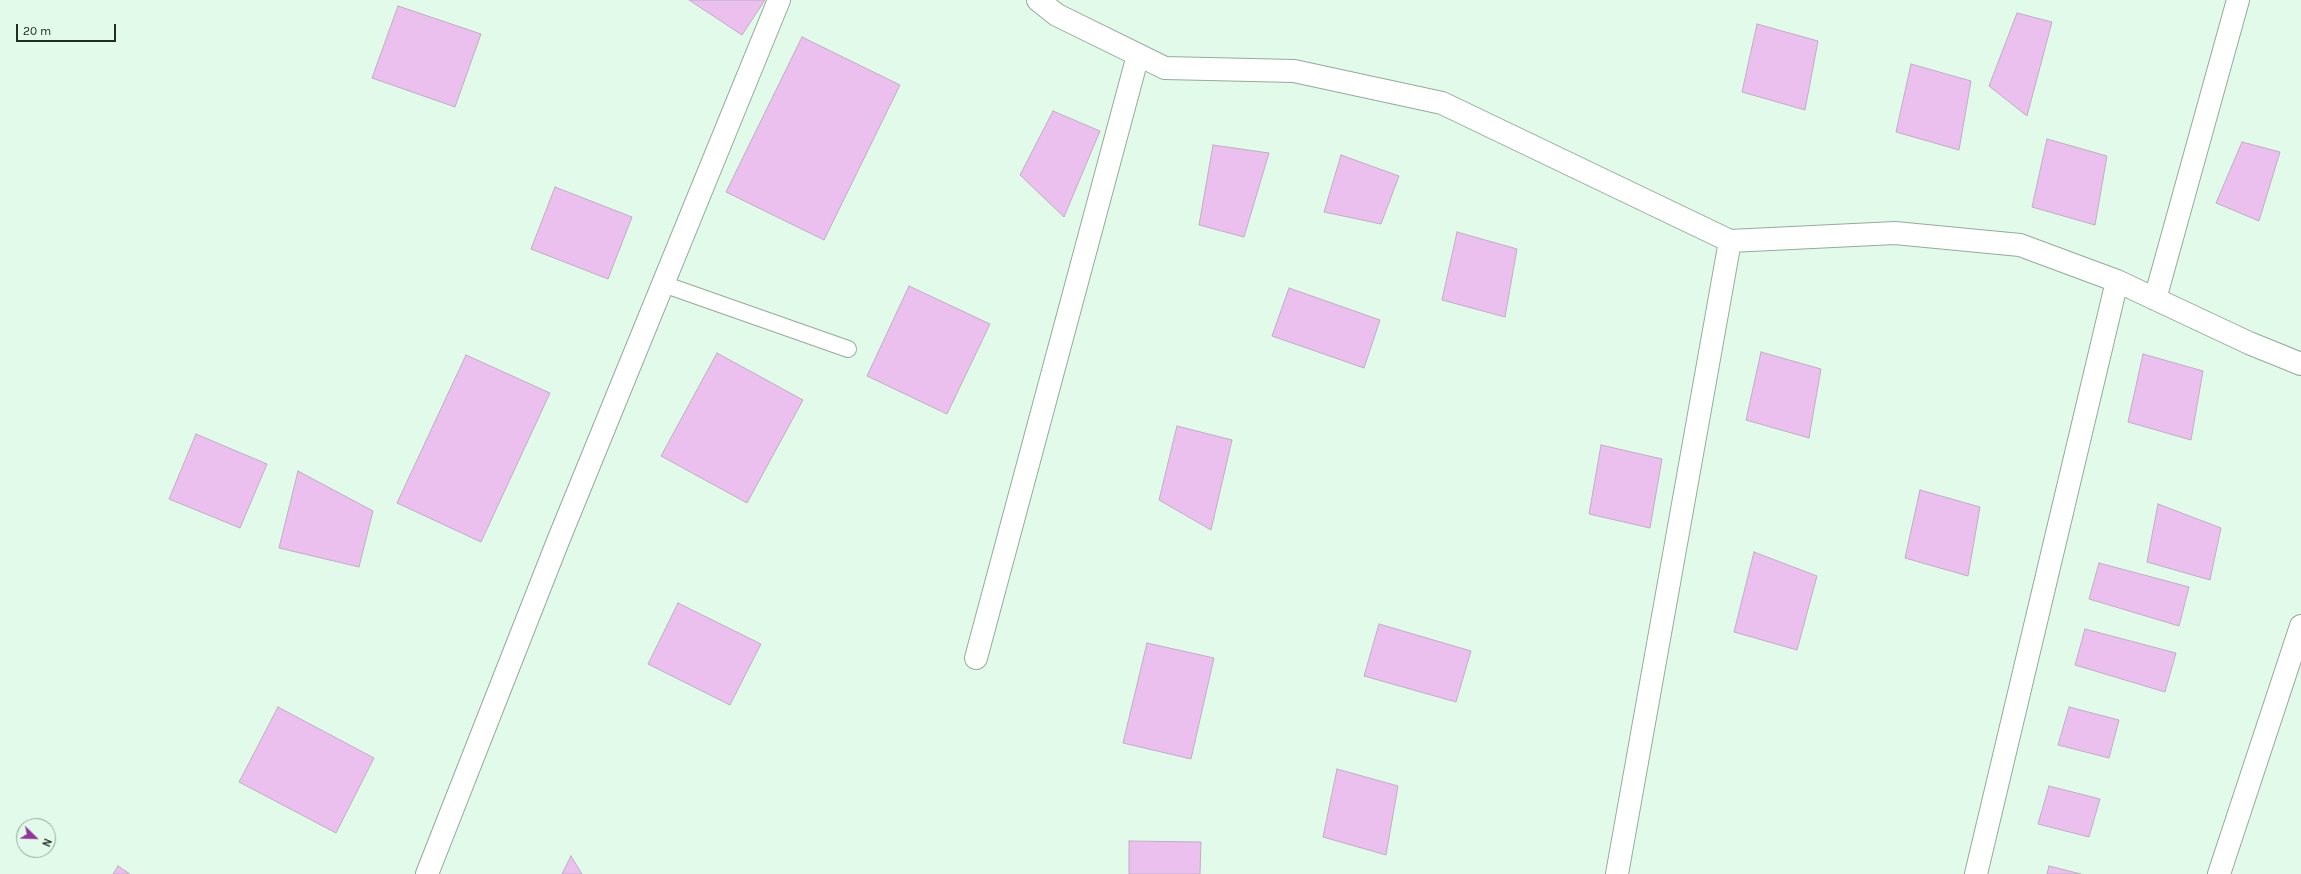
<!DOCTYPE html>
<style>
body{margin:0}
#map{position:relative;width:2301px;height:874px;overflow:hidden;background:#e2fae9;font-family:Karla,sans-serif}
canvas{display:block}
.north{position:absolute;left:16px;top:818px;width:40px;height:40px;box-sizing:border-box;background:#e2fae9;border:1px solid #96a89b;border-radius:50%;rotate:113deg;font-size:11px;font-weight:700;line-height:16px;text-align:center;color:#232c25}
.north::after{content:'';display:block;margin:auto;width:14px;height:18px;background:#93349d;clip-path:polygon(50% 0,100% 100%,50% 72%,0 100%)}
.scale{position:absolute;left:16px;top:24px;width:100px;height:18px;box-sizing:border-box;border:2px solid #232c25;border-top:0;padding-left:5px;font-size:12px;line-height:14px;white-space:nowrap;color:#232c25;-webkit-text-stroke:3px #e2fae9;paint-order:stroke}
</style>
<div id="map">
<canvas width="2301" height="874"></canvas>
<div class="north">N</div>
<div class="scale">20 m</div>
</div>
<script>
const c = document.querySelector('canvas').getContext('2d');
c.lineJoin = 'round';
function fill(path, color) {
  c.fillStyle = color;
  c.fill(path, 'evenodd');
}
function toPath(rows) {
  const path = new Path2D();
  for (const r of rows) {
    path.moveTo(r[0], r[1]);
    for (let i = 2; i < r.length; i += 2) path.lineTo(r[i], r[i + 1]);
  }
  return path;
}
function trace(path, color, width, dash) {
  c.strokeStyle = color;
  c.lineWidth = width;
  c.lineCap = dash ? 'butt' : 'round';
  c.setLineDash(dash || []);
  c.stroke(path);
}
const building = toPath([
 [689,0,765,0,742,35,689,0],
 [398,6,481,34,455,107,372,78,398,6],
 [2017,13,2052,22,2027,116,1989,86,2017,13],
 [1757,24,1818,41,1805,110,1742,92,1757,24],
 [802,37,900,85,824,240,726,192,802,37],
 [1911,64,1971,81,1959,150,1896,132,1911,64],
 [1053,111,1100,131,1064,217,1020,175,1053,111],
 [2047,139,2107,156,2095,225,2032,207,2047,139],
 [2242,142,2280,152,2259,221,2216,203,2242,142],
 [1213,145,1269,153,1244,237,1199,225,1213,145],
 [1341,155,1399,176,1381,224,1324,212,1341,155],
 [555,187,632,217,608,279,531,249,555,187],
 [1457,232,1517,249,1505,317,1442,300,1457,232],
 [909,286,990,324,947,414,867,376,909,286],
 [1289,288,1380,320,1364,368,1272,336,1289,288],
 [1761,352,1821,369,1809,438,1746,420,1761,352],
 [717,353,803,400,747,503,661,456,717,353],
 [2143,354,2203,371,2191,440,2128,422,2143,354],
 [466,355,550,393,481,542,397,503,466,355],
 [1177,426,1232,440,1211,530,1159,500,1177,426],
 [196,434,267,464,240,528,169,499,196,434],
 [1601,445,1662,459,1650,528,1589,514,1601,445],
 [298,471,373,511,359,567,279,548,298,471],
 [1920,490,1980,507,1968,576,1905,558,1920,490],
 [2158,504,2221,528,2210,580,2147,562,2158,504],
 [1754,552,1817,576,1797,650,1734,632,1754,552],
 [2099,563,2189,587,2179,626,2089,599,2099,563],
 [678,603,761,644,730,705,648,664,678,603],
 [1379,624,1471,651,1456,702,1364,676,1379,624],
 [2085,629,2176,653,2165,692,2075,665,2085,629],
 [1147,643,1214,658,1191,759,1123,743,1147,643],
 [278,707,374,758,336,833,239,782,278,707],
 [2069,707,2119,720,2109,758,2058,745,2069,707],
 [1337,769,1398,786,1386,855,1323,837,1337,769],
 [2049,786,2100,799,2089,837,2038,824,2049,786],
 [1129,841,1201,842,1200,874,1129,874,1129,841],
 [571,856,582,874,562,874,571,856],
 [118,866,130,874,113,874,118,866],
 [2049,866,2081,874,2047,874,2049,866]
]);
const service = toPath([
 [663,284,848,349]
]);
const minor = toPath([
 [1038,0,1057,15,1165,68,1294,71,1442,103,1730,241,1895,233,2020,245,2117,281,2249,343,2301,364],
 [2155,299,2238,0],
 [976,658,1138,55],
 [427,874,558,541,779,0],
 [1617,874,1730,241],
 [1976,874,2117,281],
 [2219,874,2301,626]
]);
fill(building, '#ebbfee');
trace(building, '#c0aec2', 1);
trace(service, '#94ab9a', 18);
trace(minor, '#94ab9a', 24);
trace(service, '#fff', 16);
trace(minor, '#fff', 22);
</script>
